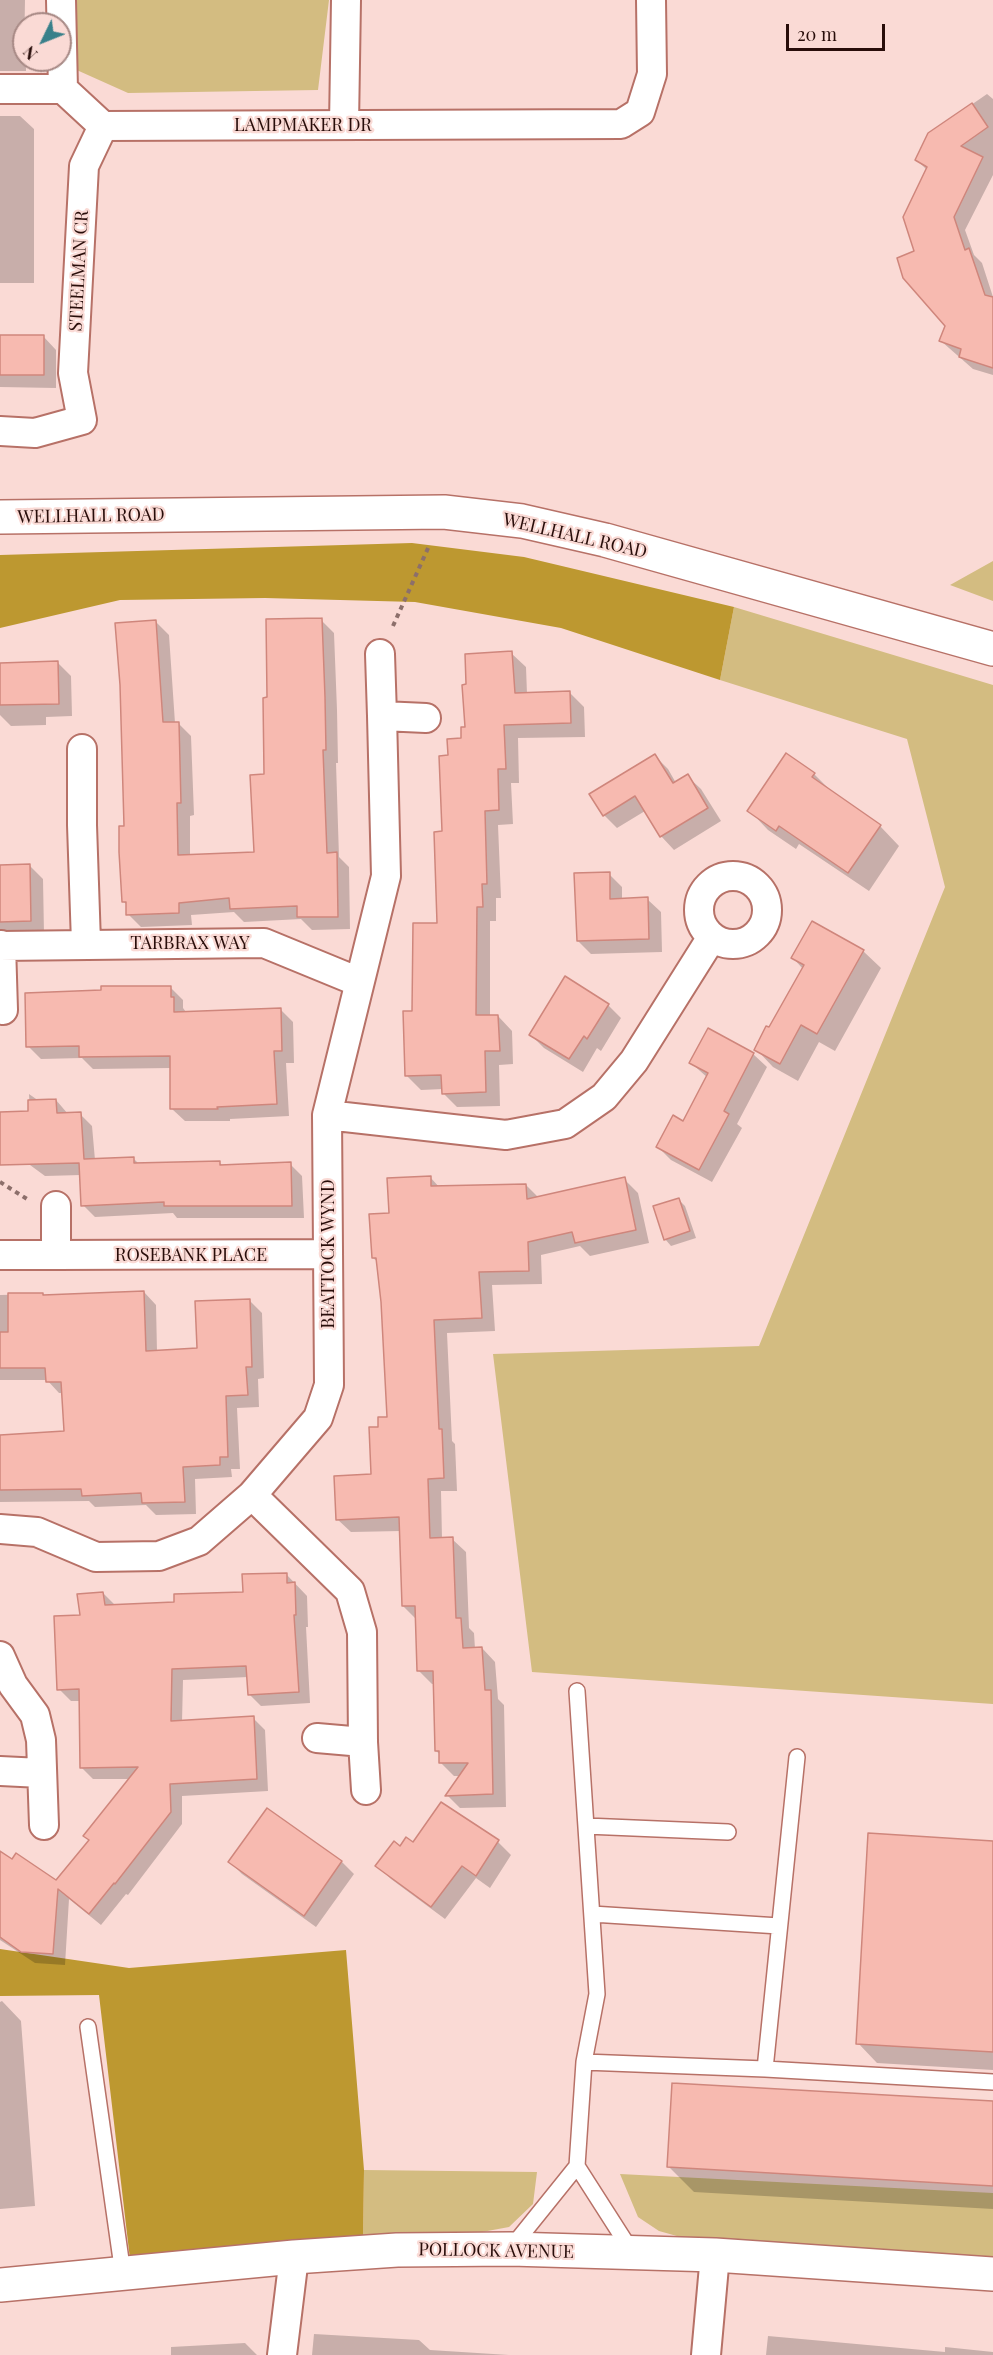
<!DOCTYPE html>
<style>
body{margin:0}
#map{position:relative;width:993px;height:2355px;overflow:hidden;background:#fadad5;font-family:"Playfair Display",serif}
canvas{display:block}
.north{position:absolute;left:12px;top:12px;width:60px;height:60px;box-sizing:border-box;background:#fadad5;border:2px solid #a68884;border-radius:50%;rotate:227deg;font-size:16px;font-weight:700;line-height:24px;text-align:center;color:#280d0a}
.north::after{content:'';display:block;margin:auto;width:21px;height:27px;background:#39808a;clip-path:polygon(50% 0,100% 100%,50% 72%,0 100%)}
.scale{position:absolute;left:786px;top:24px;width:99px;height:27px;box-sizing:border-box;border:3px solid #280d0a;border-top:0;padding-left:8px;font-size:18px;line-height:21px;white-space:nowrap;color:#280d0a;-webkit-text-stroke:4px #fadad5;paint-order:stroke}
</style>
<div id="map">
<canvas width="993" height="2355"></canvas>
<div class="north">N</div>
<div class="scale">20 m</div>
</div>
<script>
const c = document.querySelector('canvas').getContext('2d');
c.lineJoin = 'round';
function fill(path, color) {
  c.fillStyle = color;
  c.fill(path, 'evenodd');
}
function toPath(rows) {
  const path = new Path2D();
  for (const r of rows) {
    if (r.length === 3) {
      path.moveTo(r[0] + r[2], r[1]);
      path.arc(r[0], r[1], r[2], 0, 2 * Math.PI);
      continue;
    }
    path.moveTo(r[0], r[1]);
    for (let i = 2; i < r.length; i += 2) path.lineTo(r[i], r[i + 1]);
  }
  return path;
}
function trace(path, color, width, dash) {
  c.strokeStyle = color;
  c.lineWidth = width;
  c.lineCap = dash ? 'butt' : 'round';
  c.setLineDash(dash || []);
  c.stroke(path);
}
function write(font, color, halo, rows, align = 'center') {
  c.font = font + ' "Playfair Display",serif';
  c.lineWidth = 4.5;
  c.setLineDash([]);
  c.textBaseline = 'middle';
  c.strokeStyle = halo;
  c.fillStyle = color;
  for (const [text, x, y, turn = 0] of rows) {
    c.save();
    c.translate(x, y);
    c.rotate((+turn || 0) * Math.PI / 180);
    c.textAlign = isNaN(turn) ? turn : align;
    if (halo) c.strokeText(text, 0, 0);
    c.fillText(text, 0, 0);
    c.restore();
  }
}
const green = toPath([
 [68,0,329,0,318,90,128,93,70,67],
 [993,561,993,601,950,585],
 [734,607,993,685,993,1704,532,1672,493,1354,759,1346,945,887,907,739,720,680],
 [364,2170,537,2172,533,2204,509,2227,482,2232,363,2237],
 [620,2174,993,2193,993,2258,684,2238,659,2231,638,2217]
]);
const forest = toPath([
 [412,543,524,557,734,607,720,680,561,628,415,602,265,598,120,600,0,628,0,555],
 [0,1949,129,1968,346,1950,364,2170,363,2237,130,2259,99,1995,0,1996]
]);
const shadow = toPath([
 [0,0,25,0,24,60,26,60,26,71,0,71],
 [987,94,993,99,993,175,965,230,974,255,982,263,993,297,993,375,973,369,941,341,946,325,916,252,927,170,917,160,929,134],
 [0,116,20,116,34,129,34,283,0,283],
 [43,336,56,350,56,388,0,387,0,337],
 [321,620,334,633,337,710,338,763,336,763,339,857,349,867,350,929,312,930,301,919,244,922,234,912,191,915,192,925,141,927,128,914,127,905,124,902,125,827,156,622,169,635,175,723,178,723,191,736,194,815,190,816,190,856,255,854,266,776,269,699],
 [511,653,526,667,527,694,570,693,584,707,585,737,518,738,519,783,511,783,513,824,498,825,501,898,496,898,496,921,490,921,490,1017,498,1016,512,1031,513,1064,499,1065,500,1106,457,1107,443,1093,443,1089,421,1090,407,1076,414,1012,439,925,449,757,463,740,466,729],
 [58,663,71,676,72,716,46,717,46,725,11,726,0,715,0,665],
 [655,756,668,769,676,783,687,776,701,789,721,821,674,850,661,836,645,811,617,828,604,815],
 [814,774,833,793,880,826,899,846,869,891,799,844,796,849,768,830,749,810],
 [0,866,30,866,43,879,44,934,3,934,0,931],
 [609,874,622,887,622,900,647,899,661,912,662,952,591,954,578,941],
 [863,951,881,968,835,1051,819,1042,798,1081,773,1067,756,1049,770,1029,803,969,793,958],
 [170,987,183,1000,183,1008,186,1012,280,1009,293,1022,294,1063,286,1063,289,1116,230,1119,230,1121,185,1121,172,1109,171,1068,93,1069,82,1058,41,1059,28,1046],
 [608,1005,621,1018,601,1051,597,1048,583,1072,544,1048,530,1034],
 [753,1054,767,1067,737,1124,742,1128,712,1182,671,1160,658,1147,683,1123,708,1078,691,1063],
 [29,1094,39,1101,56,1100,68,1114,80,1114,92,1126,95,1160,133,1158,140,1165,219,1162,224,1167,290,1164,302,1176,304,1218,177,1218,173,1213,95,1217,83,1205,81,1175,45,1176,0,1143,0,1113,30,1113],
 [430,1177,440,1188,526,1185,539,1198,624,1179,638,1193,649,1243,590,1256,580,1246,541,1255,542,1284,492,1285,495,1331,447,1333,452,1441,455,1444,457,1491,441,1491,442,1539,452,1539,466,1552,469,1628,474,1633,475,1649,482,1648,495,1662,498,1699,504,1705,506,1807,460,1808,447,1795,460,1776,454,1776,441,1763,441,1755,436,1751,435,1684,432,1684,419,1671,417,1620,403,1606,401,1531,351,1532,337,1519,372,1476,380,1428,388,1418,382,1302,378,1262,373,1258,391,1215],
 [679,1200,685,1206,696,1238,671,1246,665,1239],
 [144,1292,156,1305,157,1352,199,1350,249,1300,262,1313,264,1378,258,1379,259,1407,237,1408,240,1469,231,1469,232,1477,195,1479,196,1514,156,1515,146,1505,95,1507,89,1501,0,1502,0,1435,66,1433,63,1393,59,1393,47,1380,0,1380,0,1295,43,1294,45,1296],
 [286,1574,307,1596,308,1627,306,1627,310,1703,261,1706,249,1694,248,1677,183,1680,182,1722,253,1718,265,1730,268,1791,182,1796,182,1824,128,1895,126,1894,101,1925,69,1899,65,1965,35,1963,0,1940,0,1853,12,1861,56,1882,90,1840,131,1779,93,1779,81,1767,81,1701,71,1701,59,1689,81,1617,103,1593,115,1605,176,1603,244,1593],
 [442,1804,498,1842,511,1855,490,1888,476,1878,445,1919,391,1879,377,1865,400,1848,414,1845],
 [267,1810,342,1862,354,1874,316,1927,242,1874,230,1862],
 [993,1842,993,2070,877,2063,858,2043],
 [2,2001,21,2021,35,2206,0,2209,0,2002],
 [993,2103,993,2209,694,2192,669,2167],
 [314,2334,419,2340,430,2350,509,2355,312,2355],
 [768,2336,945,2352,945,2347,993,2352,993,2355,766,2355],
 [245,2343,257,2355,171,2355,171,2347]
]);
const building = toPath([
 [972,103,988,127,961,146,983,157,954,217,965,250,969,248,985,295,993,297,993,368,959,357,961,349,939,341,945,326,903,278,897,258,914,251,903,217,927,167,915,160,928,133,972,103],
 [0,335,44,335,44,375,0,375,0,335],
 [322,618,325,697,326,750,323,750,327,853,337,852,338,917,297,917,297,906,230,909,229,898,179,903,179,913,126,915,126,902,122,902,119,852,119,826,124,826,120,685,115,623,156,620,163,722,179,722,181,803,177,803,178,855,254,852,250,775,264,774,263,698,267,697,266,619,322,618],
 [512,651,515,693,570,691,571,723,504,725,506,769,498,769,499,810,485,811,487,884,482,884,483,907,477,907,476,1015,498,1015,500,1051,485,1051,486,1092,442,1094,441,1075,405,1076,403,1011,412,1011,413,923,437,923,434,832,442,831,439,756,448,755,447,739,461,738,461,727,465,727,462,685,466,684,465,654,512,651],
 [58,661,59,704,0,705,0,663,58,661],
 [786,753,815,773,812,777,881,825,848,873,779,826,776,831,747,811,786,753],
 [655,754,673,783,688,774,708,808,660,837,635,796,603,816,589,794,655,754],
 [30,864,31,921,0,922,0,865,30,864],
 [610,872,610,899,648,897,649,939,577,941,574,873,610,872],
 [812,921,864,950,817,1034,801,1025,780,1064,754,1050,766,1026,769,1027,804,965,791,958,812,921],
 [565,976,609,1004,587,1039,584,1036,569,1059,529,1035,565,976],
 [101,986,171,986,171,997,174,997,174,1012,281,1008,282,1051,274,1051,277,1104,217,1107,218,1109,170,1109,170,1056,79,1057,79,1046,26,1047,25,993,101,990,101,986],
 [708,1028,754,1053,724,1111,729,1114,699,1170,656,1147,673,1115,683,1121,708,1073,689,1063,708,1028],
 [56,1099,57,1113,81,1112,84,1159,134,1157,134,1163,220,1161,220,1165,291,1162,292,1206,164,1206,164,1202,81,1206,79,1163,0,1165,0,1112,28,1111,28,1100,56,1099],
 [431,1176,431,1186,526,1184,527,1199,625,1177,636,1230,575,1243,572,1232,528,1242,529,1271,479,1272,482,1318,434,1320,439,1429,442,1429,444,1478,428,1479,430,1538,453,1537,456,1618,461,1618,463,1648,482,1647,485,1690,491,1690,493,1794,445,1796,468,1763,439,1763,439,1751,435,1751,433,1671,417,1671,415,1606,402,1606,399,1517,336,1520,334,1476,371,1474,369,1427,378,1427,378,1417,387,1417,381,1302,376,1258,372,1258,369,1214,389,1213,387,1178,431,1176],
 [679,1198,690,1231,664,1240,653,1206,679,1198],
 [144,1291,146,1351,197,1348,195,1301,250,1299,252,1367,246,1367,248,1395,226,1396,228,1457,220,1457,220,1465,183,1467,185,1502,142,1503,141,1493,82,1496,81,1489,0,1490,0,1435,64,1431,61,1382,46,1382,45,1368,0,1368,0,1332,8,1332,8,1293,43,1293,43,1295,144,1291],
 [287,1573,287,1583,295,1582,296,1615,294,1615,299,1692,248,1695,246,1666,172,1669,171,1721,254,1716,257,1779,170,1784,171,1812,115,1884,114,1883,89,1914,58,1889,53,1954,21,1952,0,1937,0,1851,12,1859,16,1853,56,1880,89,1840,83,1836,138,1767,80,1768,79,1689,57,1690,54,1616,80,1615,77,1594,103,1592,105,1605,174,1602,174,1594,243,1592,242,1574,287,1573],
 [441,1802,499,1840,476,1876,462,1866,431,1907,375,1866,394,1841,400,1846,406,1837,413,1842,441,1802],
 [267,1808,342,1861,304,1916,228,1862,267,1808],
 [868,1833,993,1841,993,2052,856,2044,868,1833],
 [672,2083,993,2101,993,2186,667,2167,672,2083]
]);
const path = toPath([
 [393,626,429,546],
 [0,1182,27,1199]
]);
const service = toPath([
 [577,1691,597,1994,584,2062,577,2166,632,2252],
 [586,1826,728,1832],
 [592,1914,779,1926],
 [88,2027,123,2274],
 [584,2062,765,2069,993,2082],
 [765,2069,797,1757],
 [511,2248,577,2166]
]);
const minor = toPath([
 [61,0,63,89],
 [0,89,63,89,103,126,621,124,640,112,652,74,651,0],
 [344,125,346,0],
 [0,431,35,433,82,420,73,373,84,166,103,126],
 [380,654,382,716,426,718],
 [82,749,82,825,86,943],
 [733,910,34],
 [1,945,3,1010],
 [0,946,264,943,359,982],
 [327,1115,506,1135,565,1124,604,1097,634,1061,712,937],
 [0,1255,56,1255,56,1206],
 [56,1255,327,1254],
 [252,1495,350,1591,362,1632,363,1742,366,1790],
 [0,1529,37,1532,96,1557,159,1556,199,1541,252,1495,318,1418,329,1385,327,1115,386,876,382,716],
 [0,1656,13,1685,35,1715,41,1740,44,1825],
 [317,1738,363,1742],
 [0,1771,41,1773],
 [282,2355,294,2257],
 [706,2355,715,2255]
]);
const tertiary = toPath([
 [0,517,444,512,522,521,605,540,993,649],
 [0,2285,294,2257,397,2250,511,2249,715,2255,993,2274]
]);
const streetNames = [
 ["LAMPMAKER DR",303,125],
 ["STEELMAN CR",79,271,-87],
 ["WELLHALL ROAD",91,516,-1],
 ["WELLHALL ROAD",575,536,13],
 ["TARBRAX WAY",190,943],
 ["BEATTOCK WYND",328,1254,-90],
 ["ROSEBANK PLACE",191,1255],
 ["POLLOCK AVENUE",496,2251,1]
];
fill(green, '#d3bc81');
fill(forest, '#bd9830');
fill(shadow, '#0003');
fill(building, '#f7bab0');
trace(building, '#cf867c', 1.5);
trace(service, '#b77167', 18);
trace(minor, '#b77167', 32);
trace(tertiary, '#b77167', 36);
trace(path, '#8c6f6b', 4, [4.5, 4.5]);
trace(service, '#fff', 15);
trace(minor, '#fff', 28);
trace(tertiary, '#fff', 33);
write('18px', '#280d0a', '#fadad5', streetNames);
</script>
